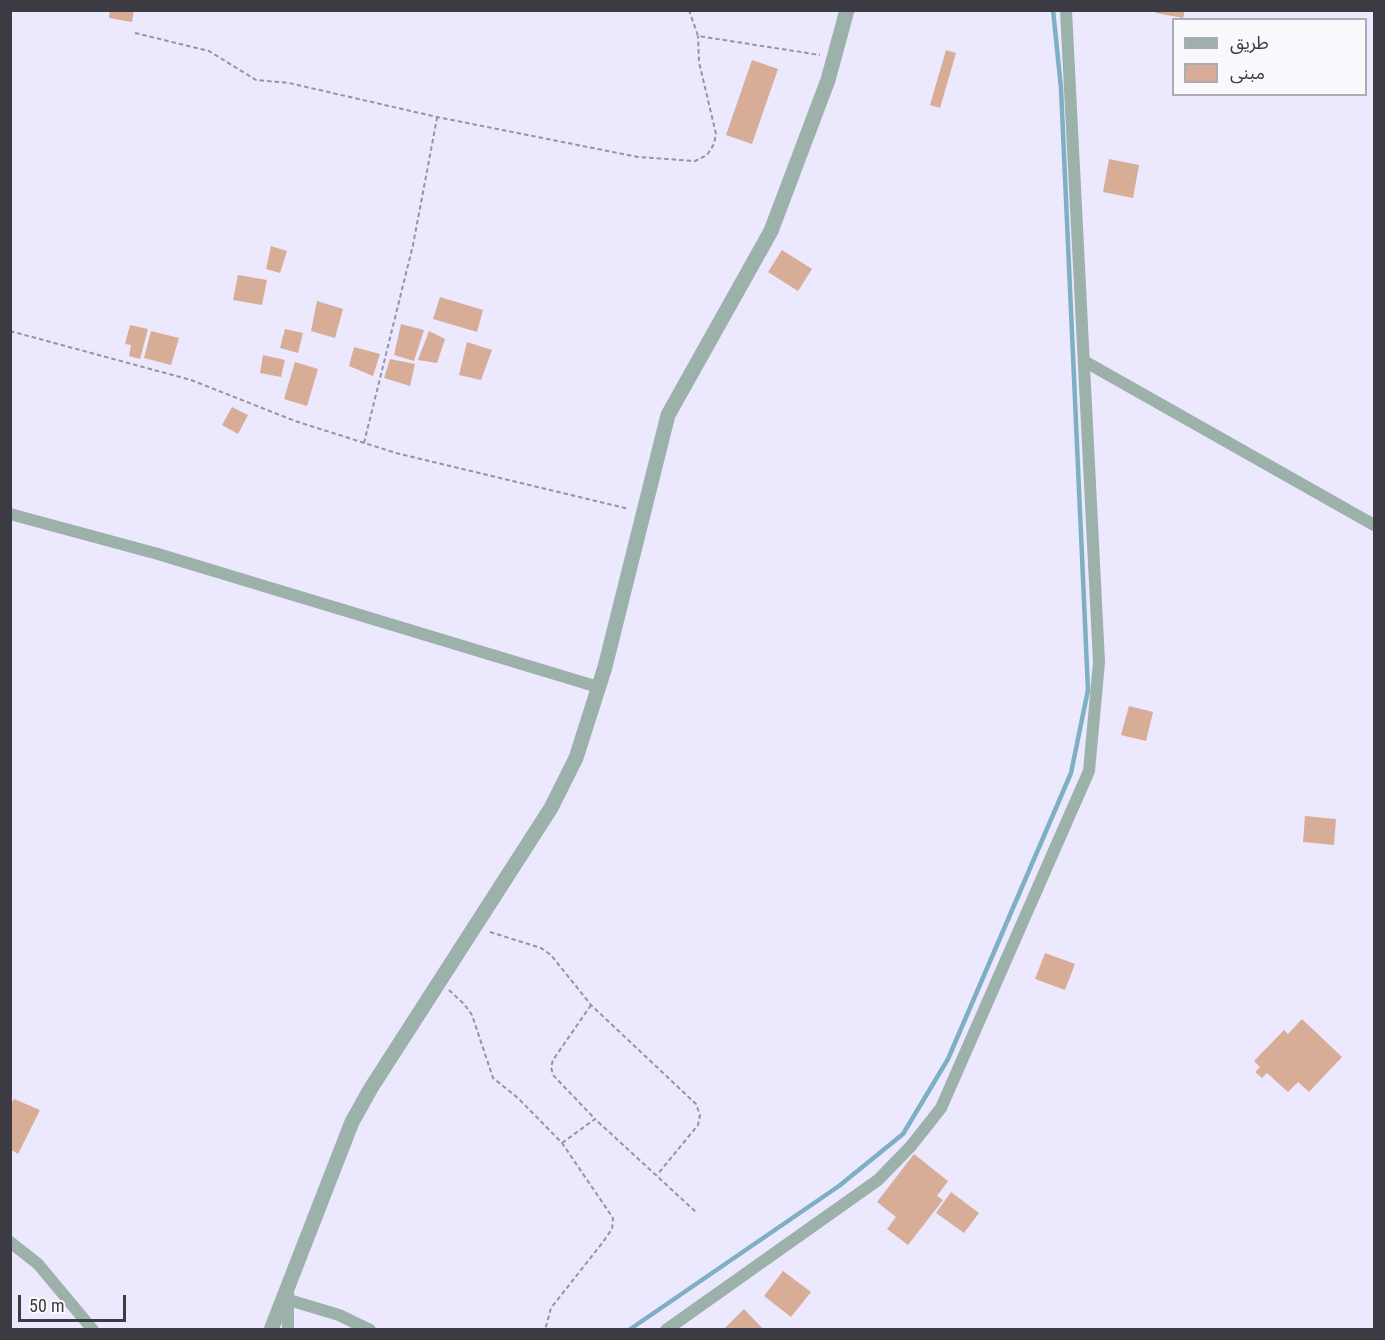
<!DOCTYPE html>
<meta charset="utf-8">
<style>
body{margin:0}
#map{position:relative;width:1385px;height:1340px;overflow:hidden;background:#ece8fd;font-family:"Roboto Condensed","Noto Sans Arabic",sans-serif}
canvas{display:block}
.frame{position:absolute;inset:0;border:12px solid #3c3a42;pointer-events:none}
.legend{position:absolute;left:1172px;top:18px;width:195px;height:78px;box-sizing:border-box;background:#f9f8fc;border:2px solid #adacb2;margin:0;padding:8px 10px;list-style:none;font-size:18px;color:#3c3a42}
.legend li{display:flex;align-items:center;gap:12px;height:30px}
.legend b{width:30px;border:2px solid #adacb2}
.scale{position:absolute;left:18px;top:1295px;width:108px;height:27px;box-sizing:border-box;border:3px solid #3c3a42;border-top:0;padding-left:8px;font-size:18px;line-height:21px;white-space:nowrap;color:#3c3a42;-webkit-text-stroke:4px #f9f8fc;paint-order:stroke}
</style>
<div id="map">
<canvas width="1385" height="1340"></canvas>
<div class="frame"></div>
<ul class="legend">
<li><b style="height:8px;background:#9bb1aa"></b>طريق</li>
<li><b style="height:16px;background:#d8ad98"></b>مبنى</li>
</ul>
<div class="scale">50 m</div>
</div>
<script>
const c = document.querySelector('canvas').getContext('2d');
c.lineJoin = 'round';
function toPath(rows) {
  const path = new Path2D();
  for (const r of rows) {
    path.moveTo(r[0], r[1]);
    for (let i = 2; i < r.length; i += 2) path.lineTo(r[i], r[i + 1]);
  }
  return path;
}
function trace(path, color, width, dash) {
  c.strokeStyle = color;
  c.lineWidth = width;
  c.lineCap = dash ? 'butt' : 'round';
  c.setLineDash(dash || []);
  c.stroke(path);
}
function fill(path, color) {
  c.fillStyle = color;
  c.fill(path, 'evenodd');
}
const stream = toPath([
 [629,1330,839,1186,903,1134,948,1059,1071,773,1088,690,1061,88,1053,10]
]);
const building = toPath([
 [110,10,134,10,132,22,109,18],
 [1156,10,1185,10,1183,18,1156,13],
 [946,50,956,53,940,108,930,105],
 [752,60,778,69,752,144,726,135],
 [1109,159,1139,165,1133,198,1103,192],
 [271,246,287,251,280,273,266,269],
 [782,250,812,269,798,291,768,272],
 [238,275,267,280,262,305,233,300],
 [440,297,483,310,477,332,433,319],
 [317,301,343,309,335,338,311,331],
 [401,324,424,330,414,361,394,355],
 [130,325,148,329,140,359,129,356,131,345,125,344],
 [285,329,303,333,298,353,280,348],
 [151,331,179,338,171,365,144,358],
 [429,331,445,339,437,363,418,360],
 [467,342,492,350,481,380,459,375],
 [354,347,380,354,373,376,349,366],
 [263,355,285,360,281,377,260,373],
 [390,359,415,364,410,386,384,378],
 [295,362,318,369,307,406,284,399],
 [232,407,248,415,238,434,222,425],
 [1129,706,1153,712,1146,741,1121,735],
 [1305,816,1336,819,1334,845,1303,842],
 [1045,953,1075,964,1065,990,1035,979],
 [1302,1019,1342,1057,1309,1092,1298,1082,1288,1092,1267,1073,1262,1078,1255,1072,1260,1067,1254,1061,1284,1030,1288,1034],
 [14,1099,40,1110,18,1154,10,1149,10,1106],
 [914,1154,948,1181,937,1196,943,1200,908,1245,887,1229,896,1217,877,1202],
 [951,1192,979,1213,964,1233,936,1213],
 [783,1271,811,1292,791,1317,764,1296],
 [744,1309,764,1330,723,1330]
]);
const path = toPath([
 [689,10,698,36,820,55],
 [135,33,209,51,256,80,289,83,437,117,638,157,695,161,707,155,714,144,716,134,699,62,698,36],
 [10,331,191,380,295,421,396,453,629,509],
 [364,443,413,245,437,118],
 [490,932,541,948,551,955,591,1005,696,1104,700,1115,698,1125,657,1175],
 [449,990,464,1004,472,1015,493,1078,518,1098,562,1143,613,1218,612,1229,603,1242,551,1308,545,1330],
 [591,1005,553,1060,551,1067,553,1075,595,1119],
 [562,1143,595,1119,697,1213]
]);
const minor = toPath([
 [1084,361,1374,525],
 [10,514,158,554,598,687],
 [10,1242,38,1264,93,1330],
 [288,1293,288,1330],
 [289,1300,339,1315,370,1330],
 [666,1330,878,1180,911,1146,941,1108,1089,771,1099,662,1066,10]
]);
const tertiary = toPath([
 [271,1330,352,1122,371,1088,551,808,576,758,605,667,668,415,771,231,828,80,847,10]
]);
trace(stream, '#7fafc3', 4.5);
fill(building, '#d8ad98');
trace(path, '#9693a2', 2, [4.5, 3]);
trace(minor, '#9bb1aa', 12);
trace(tertiary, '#9bb1aa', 15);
</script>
